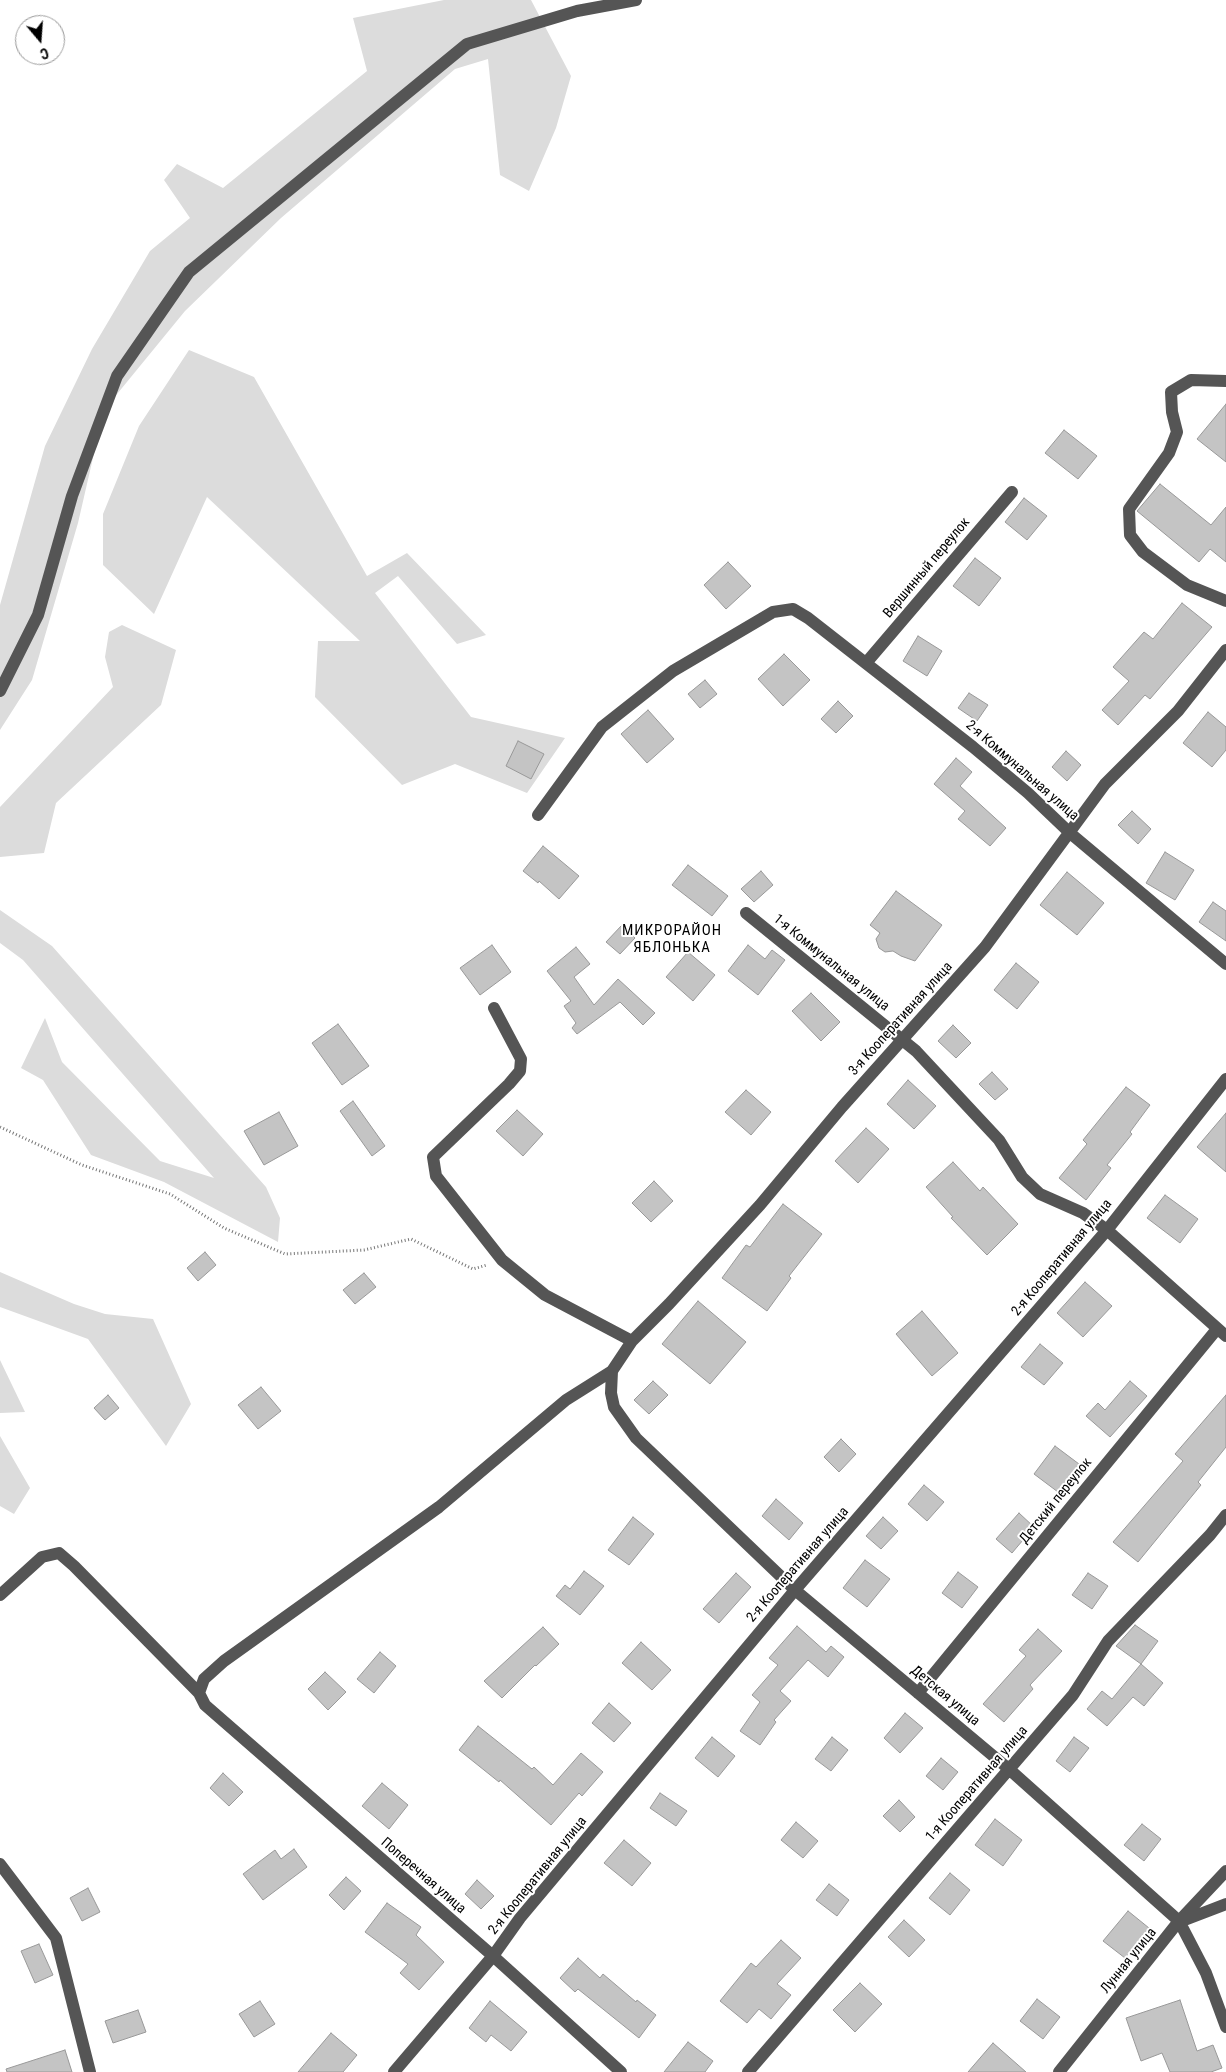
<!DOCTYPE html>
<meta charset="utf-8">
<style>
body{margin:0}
#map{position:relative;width:1226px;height:2072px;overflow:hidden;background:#fff;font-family:"Roboto Condensed",sans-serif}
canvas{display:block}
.north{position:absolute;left:15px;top:15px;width:50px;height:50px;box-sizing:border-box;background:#fff;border:1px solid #999;border-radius:50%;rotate:162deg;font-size:14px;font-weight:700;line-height:20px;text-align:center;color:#000}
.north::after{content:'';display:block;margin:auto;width:18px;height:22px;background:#000;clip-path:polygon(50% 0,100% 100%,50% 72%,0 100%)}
</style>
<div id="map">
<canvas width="1226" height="2072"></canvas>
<div class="north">С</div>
</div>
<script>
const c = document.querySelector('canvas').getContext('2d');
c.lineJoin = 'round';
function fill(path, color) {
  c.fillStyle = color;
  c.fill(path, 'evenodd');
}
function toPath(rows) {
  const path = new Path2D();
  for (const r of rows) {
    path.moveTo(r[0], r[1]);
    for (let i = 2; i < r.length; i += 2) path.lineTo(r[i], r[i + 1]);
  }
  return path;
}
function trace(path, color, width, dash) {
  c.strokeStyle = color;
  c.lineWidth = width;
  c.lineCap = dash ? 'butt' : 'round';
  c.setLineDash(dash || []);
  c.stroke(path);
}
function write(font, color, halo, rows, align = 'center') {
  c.font = font + ' "Roboto Condensed",sans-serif';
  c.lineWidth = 4;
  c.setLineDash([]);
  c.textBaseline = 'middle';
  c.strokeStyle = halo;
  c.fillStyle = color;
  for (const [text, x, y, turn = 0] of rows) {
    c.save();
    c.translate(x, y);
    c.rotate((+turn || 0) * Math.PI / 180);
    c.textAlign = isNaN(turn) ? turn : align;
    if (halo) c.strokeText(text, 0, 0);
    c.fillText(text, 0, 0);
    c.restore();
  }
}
const green = toPath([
 [444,0,531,0,571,76,556,128,529,191,500,175,488,59,455,69,281,218,185,311,104,410,78,523,32,680,0,730,0,605,45,446,92,349,150,251,190,218,164,180,177,164,223,188,367,71,353,18],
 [189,350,254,377,367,576,407,553,486,635,457,644,398,576,375,593,471,717,565,738,527,793,455,764,402,785,315,697,318,641,360,641,207,497,154,614,103,565,103,514,139,426],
 [122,625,176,650,161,705,56,803,44,853,0,857,0,807,113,687,105,657,109,632],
 [0,910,52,946,266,1187,280,1218,278,1242,164,1182,91,1155,43,1080,21,1068,45,1018,62,1062,160,1161,214,1178,23,960,0,943],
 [0,1272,74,1304,105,1314,153,1319,191,1404,166,1446,88,1339,0,1307],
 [0,1360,25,1412,0,1413],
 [0,1436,30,1488,14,1514,0,1506]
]);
const building = toPath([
 [1226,404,1226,462,1197,439,1226,404],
 [1064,430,1097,456,1078,479,1045,453,1064,430],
 [1160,484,1211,525,1226,507,1226,562,1210,549,1199,562,1137,511,1160,484],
 [1024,498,1047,516,1027,540,1005,522,1024,498],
 [975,558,1001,578,979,606,953,586,975,558],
 [728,562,751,586,726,609,704,585,728,562],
 [1182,603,1212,627,1150,699,1145,695,1118,725,1102,710,1129,681,1113,667,1144,632,1153,639,1182,603],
 [918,636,942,651,927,676,903,661,918,636],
 [784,654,810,680,783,706,758,679,784,654],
 [705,680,717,694,700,708,688,694,705,680],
 [969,693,988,705,977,721,958,708,969,693],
 [838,701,853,716,836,733,821,719,838,701],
 [648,710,674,739,647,763,621,734,648,710],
 [1208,712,1226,727,1226,750,1212,767,1183,743,1208,712],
 [518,741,544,754,531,779,506,766,518,741],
 [1066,751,1081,765,1067,781,1052,767,1066,751],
 [956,758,972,772,960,786,1006,828,990,846,958,819,965,811,934,784,956,758],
 [1132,811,1151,829,1138,844,1118,825,1132,811],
 [543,846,579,876,559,899,539,881,538,883,523,871,543,846],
 [1165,852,1194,870,1175,900,1146,883,1165,852],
 [688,865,728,896,712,916,672,885,688,865],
 [761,871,773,885,754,902,741,889,761,871],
 [1067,872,1104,903,1077,935,1040,905,1067,872],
 [896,891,942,925,915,961,901,956,893,951,885,952,879,948,876,939,880,933,870,925,896,891],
 [1213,902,1226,911,1226,941,1199,922,1213,902],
 [622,925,635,938,620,954,606,942,622,925],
 [492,945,511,972,480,995,460,968,492,945],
 [748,945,765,959,772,950,785,960,758,995,728,971,748,945],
 [576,947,590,964,574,977,594,1005,618,979,655,1013,643,1025,620,1002,577,1034,572,1028,576,1023,564,1006,571,1001,547,971,576,947],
 [688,952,715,975,693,1001,666,977,688,952],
 [1016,963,1039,982,1017,1009,994,990,1016,963],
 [811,993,840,1022,821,1041,792,1011,811,993],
 [338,1024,369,1066,342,1085,312,1043,338,1024],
 [953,1025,971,1043,956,1058,938,1041,953,1025],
 [992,1072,1008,1089,995,1100,979,1084,992,1072],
 [908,1080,936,1106,914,1129,887,1104,908,1080],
 [1126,1087,1150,1105,1130,1132,1132,1134,1107,1165,1111,1168,1086,1200,1059,1178,1087,1144,1083,1140,1126,1087],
 [746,1090,771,1112,751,1135,725,1112,746,1090],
 [353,1101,385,1146,372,1156,340,1111,353,1101],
 [517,1110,543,1134,523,1156,496,1131,517,1110],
 [279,1112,298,1146,264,1165,244,1131,279,1112],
 [1226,1113,1226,1172,1197,1147,1226,1113],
 [866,1128,889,1149,858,1183,835,1161,866,1128],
 [953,1162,980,1191,983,1187,1018,1224,987,1255,951,1218,953,1217,926,1187,953,1162],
 [654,1181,673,1201,651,1222,632,1203,654,1181],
 [1165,1195,1198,1219,1180,1243,1147,1218,1165,1195],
 [783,1204,822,1234,789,1276,791,1278,767,1311,722,1278,746,1245,750,1247,783,1204],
 [205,1252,216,1265,198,1281,187,1268,205,1252],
 [364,1273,376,1287,355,1304,343,1290,364,1273],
 [1085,1282,1112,1306,1083,1337,1057,1313,1085,1282],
 [698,1301,746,1342,710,1384,662,1344,698,1301],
 [922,1311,958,1353,932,1376,896,1334,922,1311],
 [1040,1344,1063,1363,1044,1385,1021,1367,1040,1344],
 [653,1381,668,1395,649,1414,634,1400,653,1381],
 [1130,1381,1147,1396,1110,1437,1086,1416,1098,1403,1105,1410,1130,1381],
 [261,1387,281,1411,258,1429,238,1405,261,1387],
 [108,1395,119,1408,105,1420,94,1408,108,1395],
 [1226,1395,1226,1447,1198,1482,1201,1485,1138,1562,1113,1542,1183,1461,1175,1454,1226,1395],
 [841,1439,856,1454,839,1472,824,1457,841,1439],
 [1055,1446,1083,1467,1062,1495,1034,1474,1055,1446],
 [924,1485,944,1502,927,1521,908,1504,924,1485],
 [776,1499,803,1523,789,1540,762,1516,776,1499],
 [1019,1513,1034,1527,1012,1553,996,1539,1019,1513],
 [633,1517,654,1534,629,1565,608,1550,633,1517],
 [883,1517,898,1531,881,1549,866,1536,883,1517],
 [865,1560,890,1579,867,1607,843,1588,865,1560],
 [584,1571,604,1586,580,1615,556,1596,565,1585,570,1589,584,1571],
 [958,1572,978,1587,962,1608,942,1593,958,1572],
 [736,1573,751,1587,719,1623,703,1609,736,1573],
 [1088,1573,1108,1586,1092,1609,1072,1595,1088,1573],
 [1135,1625,1158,1641,1141,1664,1116,1646,1135,1625],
 [797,1626,826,1652,831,1646,844,1657,828,1677,808,1660,780,1691,791,1701,774,1720,776,1722,760,1745,740,1731,760,1702,752,1695,778,1665,769,1658,797,1626],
 [543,1627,559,1644,536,1666,535,1665,502,1698,484,1681,543,1627],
 [1038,1629,1062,1651,1030,1685,1033,1689,1004,1722,983,1704,1026,1656,1019,1650,1038,1629],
 [641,1642,671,1670,652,1690,622,1663,641,1642],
 [380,1652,396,1666,374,1693,357,1679,380,1652],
 [1141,1664,1163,1683,1144,1706,1133,1697,1107,1726,1087,1709,1102,1691,1112,1699,1141,1664],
 [325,1672,346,1692,328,1710,308,1689,325,1672],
 [609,1703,631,1723,614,1742,592,1723,609,1703],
 [905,1713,923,1728,900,1753,884,1738,905,1713],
 [478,1726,532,1769,534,1767,553,1785,581,1753,603,1772,582,1796,579,1793,551,1825,500,1780,499,1782,459,1750,478,1726],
 [712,1737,735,1756,718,1777,695,1758,712,1737],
 [832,1737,848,1750,831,1771,815,1759,832,1737],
 [1074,1737,1089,1748,1070,1772,1056,1761,1074,1737],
 [941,1758,958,1772,943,1790,926,1776,941,1758],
 [223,1773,243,1792,229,1806,210,1788,223,1773],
 [382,1783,408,1805,389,1829,362,1806,382,1783],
 [660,1793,687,1811,676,1826,650,1808,660,1793],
 [899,1800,915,1817,900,1832,883,1816,899,1800],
 [995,1819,1022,1840,1003,1866,975,1845,995,1819],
 [796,1822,818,1841,803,1858,781,1840,796,1822],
 [1142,1824,1161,1839,1144,1861,1124,1845,1142,1824],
 [624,1840,651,1863,632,1886,604,1863,624,1840],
 [294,1849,307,1867,263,1900,243,1874,275,1850,281,1859,294,1849],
 [950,1873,970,1890,950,1915,929,1898,950,1873],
 [346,1877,361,1891,344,1910,329,1895,346,1877],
 [477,1880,494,1896,481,1909,465,1894,477,1880],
 [829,1884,849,1900,837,1916,816,1900,829,1884],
 [88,1888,100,1912,82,1921,70,1898,88,1888],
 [387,1903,421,1927,416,1935,444,1962,419,1990,400,1973,408,1964,365,1932,387,1903],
 [1128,1911,1149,1928,1125,1958,1103,1941,1128,1911],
 [904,1920,925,1940,909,1957,888,1937,904,1920],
 [781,1940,801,1958,777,1984,791,1995,771,2019,759,2009,747,2023,720,2001,751,1963,756,1967,781,1940],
 [39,1944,53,1975,35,1983,21,1951,39,1944],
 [578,1958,600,1978,603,1974,636,2002,637,2000,656,2015,639,2038,578,1989,575,1992,560,1978,578,1958],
 [860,1983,882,2004,855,2032,833,2010,860,1983],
 [1037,1999,1060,2017,1043,2039,1020,2021,1037,1999],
 [1180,2000,1197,2051,1213,2045,1222,2068,1211,2072,1170,2072,1162,2053,1141,2061,1126,2018,1180,2000],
 [260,2001,275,2024,254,2037,239,2014,260,2001],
 [490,2001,527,2032,511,2051,491,2035,486,2042,469,2028,490,2001],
 [138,2010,146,2032,113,2043,105,2021,138,2010],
 [331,2033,357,2055,343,2072,298,2072,331,2033],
 [688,2042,713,2061,705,2072,664,2072,688,2042],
 [993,2043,1026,2072,968,2072,993,2043],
 [65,2050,72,2072,7,2072,6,2069,65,2050]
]);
const path = toPath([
 [0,1127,82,1165,170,1194,224,1228,285,1254,364,1250,411,1239,473,1269,487,1265]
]);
const minor = toPath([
 [1226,381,1191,380,1171,392,1172,412,1177,432,1169,453,1129,509,1130,535,1143,552,1187,585,1226,601],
 [1226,650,1178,711,1105,784,985,947,842,1107,760,1205,669,1304,632,1341,612,1371,611,1393,614,1407,636,1438,795,1590,1010,1770,1179,1921,1206,1973,1226,2027],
 [866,663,1012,492],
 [0,691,38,615,72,496,117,376,189,272,467,44,577,11,636,0],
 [538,815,602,727,673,671,773,612,793,609,808,618,973,747,1028,793,1070,833,1226,964],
 [746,913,916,1051,999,1140,1022,1177,1040,1194,1083,1213,1107,1230,1226,1336],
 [494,1008,521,1059,520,1071,509,1084,433,1157,436,1176,502,1260,545,1295,632,1341],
 [612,1371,566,1400,439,1507,224,1661,204,1679,199,1693,205,1705,493,1956,621,2072],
 [0,1595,42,1557,59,1553,74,1566,199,1693],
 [918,1693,1217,1329],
 [0,1864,56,1938,90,2072],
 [1182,1921,1226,1904],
 [394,2072,493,1956,520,1918,795,1590,1107,1230,1226,1079],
 [748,2072,1073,1695,1108,1641,1210,1535,1226,1515],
 [1059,2072,1179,1921,1226,1871]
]);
const streetNames = [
 ["Вершинный переулок",927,568,-50],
 ["2-я Коммунальная улица",1022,771,41],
 ["1-я Коммунальная улица",831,963,39],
 ["3-я Кооперативная улица",901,1019,-48],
 ["2-я Кооперативная улица",1062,1258,-50],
 ["Детский переулок",1056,1501,-51],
 ["2-я Кооперативная улица",798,1565,-49],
 ["Детская улица",945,1696,40],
 ["1-я Кооперативная улица",977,1784,-49],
 ["Поперечная улица",423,1876,41],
 ["2-я Кооперативная улица",538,1876,-51],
 ["Лунная улица",1129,1961,-51]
];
const neighbourhoodNames = [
 ["МИКРОРАЙОН",672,931],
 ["ЯБЛОНЬКА",672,948]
];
fill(green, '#dcdcdc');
fill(building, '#c4c4c4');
trace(building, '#999', 1);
trace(path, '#777', 3, [1, 2.5]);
trace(minor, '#555', 12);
write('14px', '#000', '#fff', streetNames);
c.letterSpacing = '1px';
write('15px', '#000', '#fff', neighbourhoodNames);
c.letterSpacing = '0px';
</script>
